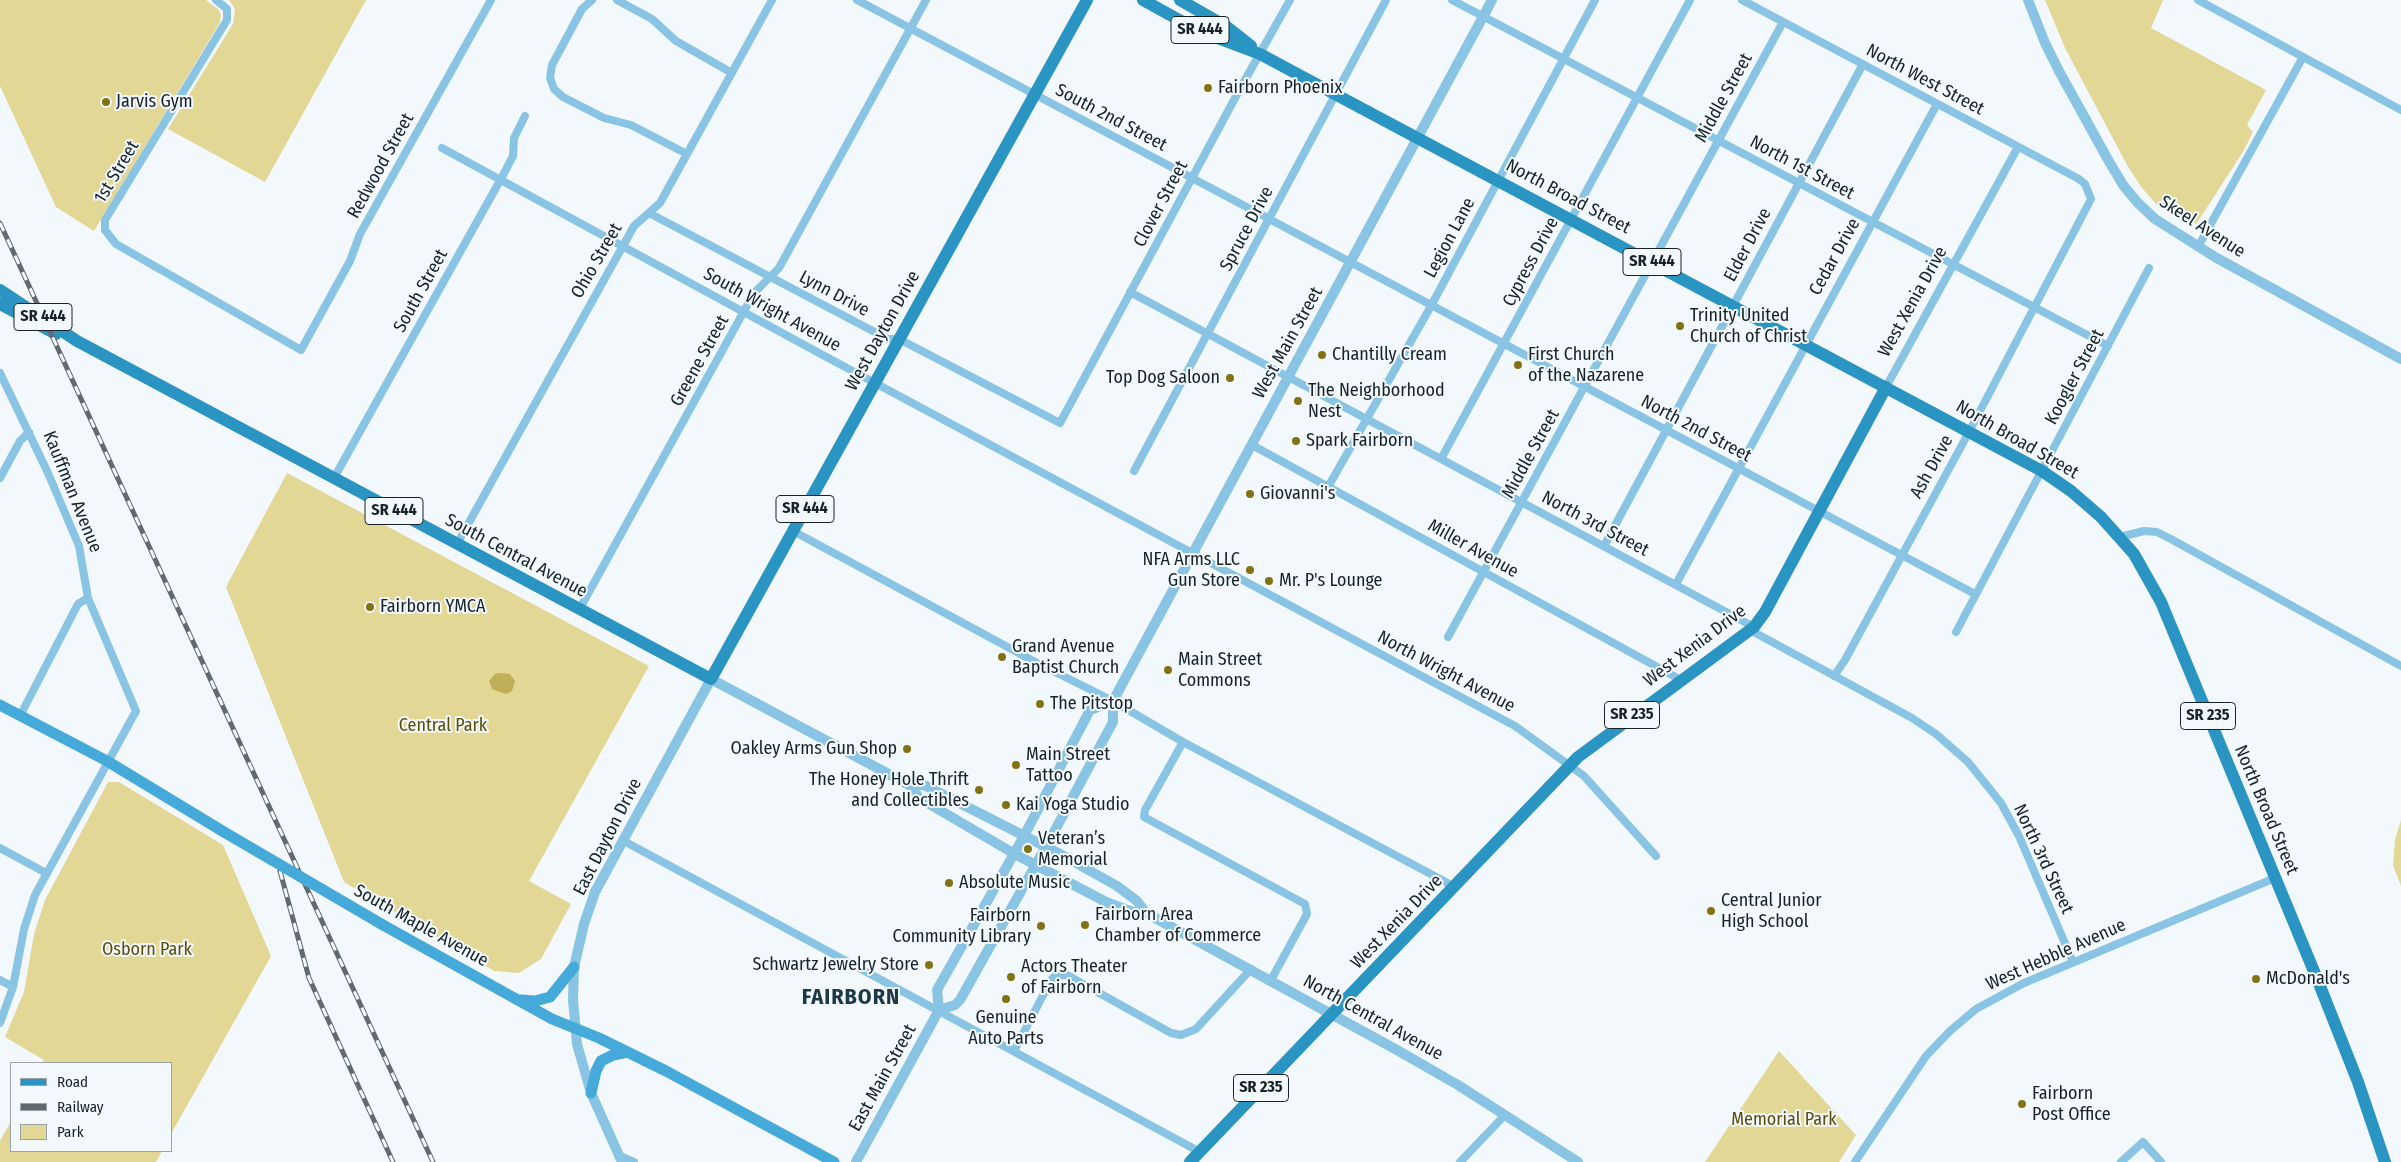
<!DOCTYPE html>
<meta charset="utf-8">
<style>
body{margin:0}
#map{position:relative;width:2401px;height:1162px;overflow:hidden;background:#f2f8fb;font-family:"Fira Sans Condensed",sans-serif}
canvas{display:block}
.legend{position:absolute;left:10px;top:1062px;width:162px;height:90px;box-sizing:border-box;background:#f2f8fb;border:1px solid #9aa3a7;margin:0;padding:6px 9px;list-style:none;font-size:15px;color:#172329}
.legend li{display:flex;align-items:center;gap:10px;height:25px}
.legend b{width:25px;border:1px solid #9aa3a7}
</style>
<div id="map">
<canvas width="2401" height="1162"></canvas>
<ul class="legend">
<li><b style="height:6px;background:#2a94c3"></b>Road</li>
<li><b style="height:6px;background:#606a6f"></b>Railway</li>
<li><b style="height:14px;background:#e3d795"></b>Park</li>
</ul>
</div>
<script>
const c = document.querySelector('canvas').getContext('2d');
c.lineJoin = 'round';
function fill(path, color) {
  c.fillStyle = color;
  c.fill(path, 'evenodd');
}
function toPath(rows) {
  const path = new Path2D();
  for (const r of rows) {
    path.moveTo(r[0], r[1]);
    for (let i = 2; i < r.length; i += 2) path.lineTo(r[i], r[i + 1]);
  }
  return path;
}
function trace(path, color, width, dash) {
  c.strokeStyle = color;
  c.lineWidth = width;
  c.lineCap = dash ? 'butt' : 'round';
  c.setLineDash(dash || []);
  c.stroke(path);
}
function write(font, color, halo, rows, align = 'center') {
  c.font = font + ' "Fira Sans Condensed",sans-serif';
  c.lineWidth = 4;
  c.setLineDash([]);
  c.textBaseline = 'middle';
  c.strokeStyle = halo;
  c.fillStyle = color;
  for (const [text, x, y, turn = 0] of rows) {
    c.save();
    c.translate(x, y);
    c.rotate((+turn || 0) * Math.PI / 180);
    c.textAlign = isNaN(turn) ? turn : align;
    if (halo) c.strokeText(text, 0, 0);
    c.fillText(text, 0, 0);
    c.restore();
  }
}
const green = toPath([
 [0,0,206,0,219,10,221,16,219,24,94,231,56,207,0,86],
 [229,0,366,0,265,182,168,129,233,24,235,9],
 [2045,0,2163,0,2151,28,2266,90,2247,125,2253,132,2244,150,2197,223,2186,224,2156,204,2142,188,2127,165,2065,48],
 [287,473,649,666,529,881,571,904,541,959,519,973,494,971,344,882,226,587],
 [108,782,119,782,223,845,271,956,171,1134,171,1063,43,1063,44,1060,5,1037,24,992,34,934,45,900],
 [2401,820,2401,886,2393,865,2395,840],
 [1779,1051,1856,1135,1839,1162,1705,1162],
 [11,1121,11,1151,162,1151,156,1162,0,1162,0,1141]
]);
const water = toPath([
 [500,673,510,674,515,681,512,691,506,694,492,689,489,681,495,674]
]);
const minor = toPath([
 [216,0,227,9,227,20,105,220,105,230,116,244,301,350,350,261,360,234,491,0],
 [592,0,582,9,552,65,550,78,554,89,563,97,604,118,631,125,687,154],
 [617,0,652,19,676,41,732,73],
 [857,0,1975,594],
 [1452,0,2108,346],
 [1742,0,2079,179,2085,184,2091,199,1969,432,1845,660,1834,676],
 [2198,0,2401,110],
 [442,148,819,353,1515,726,1584,776,1656,856],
 [649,213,888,339,899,339,1060,423,1241,87,1290,0],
 [2198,247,2303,57],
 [1130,292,1754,627],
 [0,373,48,473,79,546,88,598,136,711,35,895,24,929,13,987,0,1023],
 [1886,387,2018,147],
 [1252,445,1681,680],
 [1441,459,1690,0],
 [1134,471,1386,0],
 [0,478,20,441,29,432],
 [334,478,502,177,513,156,514,138,525,116],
 [1328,487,1431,306,1595,0],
 [793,531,1039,664,1113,701,1183,742,1455,887],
 [2120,537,2144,531,2157,532,2169,538,2401,666],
 [457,544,634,226,660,203,772,0],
 [1604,546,1863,64],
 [1676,584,1937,104],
 [579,610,754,293,779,268,926,0],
 [1750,630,1912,718,1936,734,1968,762,2001,803,2019,836,2073,962],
 [1956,632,2149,268],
 [1448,637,1783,22],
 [20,716,78,604,88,598],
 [1183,742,1145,810,1144,817,1305,904,1307,914,1271,980],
 [622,840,1200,1152],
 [0,848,46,873],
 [0,980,13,987],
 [1014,1051,1051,980,1055,976,1067,975,1171,1033,1181,1035,1196,1029,1251,969],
 [620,1156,634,1162],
 [1460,1162,1505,1115],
 [1855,1162,1926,1056,1950,1031,1976,1009,2024,983,2275,878],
 [2121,1162,2143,1142,2161,1162]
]);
const tertiary = toPath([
 [2028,0,2045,43,2059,71,2107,158,2123,185,2138,203,2155,219,2215,257,2401,359],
 [911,786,924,785,1060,854,1117,886,1137,901,1146,913],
 [939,1010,955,1005,960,1000,1053,834,1113,722,1113,701,1492,0],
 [622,1162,591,1093,577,1044,573,1000,574,967,584,924,595,892,711,679,911,786,919,798,1013,853,1106,902,1133,912,1146,913,1397,1050,1458,1085,1578,1162],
 [856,1162,939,1010,937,990,1024,836,1090,710,1113,701]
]);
const secondary = toPath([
 [0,705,107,761,224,832],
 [383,925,552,1019,599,1038,666,1071,834,1162],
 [521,1000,535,1001,550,997,574,967],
 [591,1093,596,1071,601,1061,613,1055,628,1052]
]);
const primary = toPath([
 [1143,0,1181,21,1220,39,1260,54,1301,76,2042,471,2071,491,2101,517,2134,554,2161,602,2318,981,2358,1082,2385,1162],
 [1180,0,1227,27,1251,46],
 [0,290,77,341,711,679,1087,0],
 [0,304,56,334],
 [1190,1162,1578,757,1754,627,1765,612,1886,387]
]);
const rail = toPath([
 [0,223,433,1162],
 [280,871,309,978,393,1162]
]);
const secondaryBridge = toPath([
 [224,832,383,925]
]);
const markers = [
 [1208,88,5,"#817213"],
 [106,102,5,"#817213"],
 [1680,326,5,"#817213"],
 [1322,355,5,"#817213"],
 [1518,365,5,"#817213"],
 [1230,378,5,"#817213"],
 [1298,401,5,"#817213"],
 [1296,441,5,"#817213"],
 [1250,494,5,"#817213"],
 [1250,570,5,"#817213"],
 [1269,581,5,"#817213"],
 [370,607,5,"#817213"],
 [1002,657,5,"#817213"],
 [1168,670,5,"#817213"],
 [1040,704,5,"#817213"],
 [907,749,5,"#817213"],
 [1016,765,5,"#817213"],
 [979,790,5,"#817213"],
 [1006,805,5,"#817213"],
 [1028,849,5,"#817213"],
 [949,883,5,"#817213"],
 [1711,911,5,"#817213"],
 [1085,925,5,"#817213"],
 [1041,926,5,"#817213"],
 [929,965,5,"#817213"],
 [1011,977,5,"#817213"],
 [2256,979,5,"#817213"],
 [1006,999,5,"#817213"],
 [2022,1104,5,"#817213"]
];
const shields = [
 [1200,30,58],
 [1652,262,58],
 [43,317,58],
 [805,509,58],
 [394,511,58],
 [1632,715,55],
 [2208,716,55],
 [1261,1088,55]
];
const shieldNames = [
 ["SR 444",1200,30],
 ["SR 444",1652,262],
 ["SR 444",43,317],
 ["SR 444",805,509],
 ["SR 444",394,511],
 ["SR 235",1632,715],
 ["SR 235",2208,716],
 ["SR 235",1261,1088]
];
const streetNames = [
 ["North West Street",1925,80,28],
 ["Middle Street",1724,98,-61],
 ["South 2nd Street",1111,118,28],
 ["Redwood Street",381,166,-61],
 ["North 1st Street",1802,168,28],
 ["1st Street",117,172,-59],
 ["North Broad Street",1568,197,28],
 ["Clover Street",1161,204,-62],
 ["Skeel Avenue",2202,227,33],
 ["Spruce Drive",1247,229,-62],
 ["Legion Lane",1450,238,-62],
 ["Elder Drive",1748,245,-62],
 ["Cedar Drive",1835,257,-61],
 ["Ohio Street",597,261,-60],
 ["Cypress Drive",1531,262,-62],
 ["South Street",421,291,-61],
 ["Lynn Drive",834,294,28],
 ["West Xenia Drive",1913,302,-61],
 ["South Wright Avenue",772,310,29],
 ["West Dayton Drive",883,331,-61],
 ["West Main Street",1288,343,-61],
 ["Greene Street",700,361,-61],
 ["Koogler Street",2075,377,-62],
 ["North 2nd Street",1696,429,28],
 ["North Broad Street",2017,440,30],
 ["Middle Street",1531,454,-61],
 ["Ash Drive",1932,467,-61],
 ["Kauffman Avenue",72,492,68],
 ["North 3rd Street",1595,524,28],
 ["Miller Avenue",1473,549,29],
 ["South Central Avenue",516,556,28],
 ["West Xenia Drive",1695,646,-37],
 ["North Wright Avenue",1446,672,28],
 ["North Broad Street",2266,810,67],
 ["East Dayton Drive",608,837,-63],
 ["North 3rd Street",2043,859,65],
 ["West Xenia Drive",1397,922,-46],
 ["South Maple Avenue",421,926,29],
 ["West Hebble Avenue",2056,955,-24],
 ["North Central Avenue",1373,1018,29],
 ["East Main Street",883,1078,-61]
];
const poiNames = [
 ["Fairborn Phoenix",1218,88],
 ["Jarvis Gym",116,102],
 ["Trinity United",1690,316],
 ["Church of Christ",1690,337],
 ["Chantilly Cream",1332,355],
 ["First Church",1528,355],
 ["of the Nazarene",1528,376],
 ["Top Dog Saloon",1220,378,"right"],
 ["The Neighborhood",1308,391],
 ["Nest",1308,412],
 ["Spark Fairborn",1306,441],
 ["Giovanni's",1260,494],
 ["NFA Arms LLC",1240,560,"right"],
 ["Gun Store",1240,581,"right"],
 ["Mr. P's Lounge",1279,581],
 ["Fairborn YMCA",380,607],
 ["Grand Avenue",1012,647],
 ["Baptist Church",1012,668],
 ["Main Street",1178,660],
 ["Commons",1178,681],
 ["The Pitstop",1050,704],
 ["Oakley Arms Gun Shop",897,749,"right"],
 ["Main Street",1026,755],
 ["Tattoo",1026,776],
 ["The Honey Hole Thrift",969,780,"right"],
 ["and Collectibles",969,801,"right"],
 ["Kai Yoga Studio",1016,805],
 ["Veteran’s",1038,839],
 ["Memorial",1038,860],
 ["Absolute Music",959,883],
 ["Central Junior",1721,901],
 ["High School",1721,922],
 ["Fairborn Area",1095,915],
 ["Chamber of Commerce",1095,936],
 ["Fairborn",1031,916,"right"],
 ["Community Library",1031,937,"right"],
 ["Schwartz Jewelry Store",919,965,"right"],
 ["Actors Theater",1021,967],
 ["of Fairborn",1021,988],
 ["McDonald's",2266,979],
 ["Genuine",1006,1018,"center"],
 ["Auto Parts",1006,1039,"center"],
 ["Fairborn",2032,1094],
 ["Post Office",2032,1115]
];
const parkNames = [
 ["Central Park",443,726],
 ["Osborn Park",147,950],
 ["Memorial Park",1784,1120]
];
const districtNames = [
 ["FAIRBORN",851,998]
];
fill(green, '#e3d795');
fill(water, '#beaf58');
trace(minor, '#89c4e4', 8);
trace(tertiary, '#89c4e4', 10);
trace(secondary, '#45aad9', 11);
trace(primary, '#2a94c3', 12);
trace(rail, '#606a6f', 5);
trace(rail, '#f2f8fb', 3, [9]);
trace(secondaryBridge, '#45aad9', 11);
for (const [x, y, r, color] of markers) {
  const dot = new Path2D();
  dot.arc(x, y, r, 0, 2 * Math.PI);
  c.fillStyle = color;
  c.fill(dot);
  trace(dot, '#f2f8fb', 2);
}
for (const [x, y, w] of shields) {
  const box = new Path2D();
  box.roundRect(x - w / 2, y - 13.5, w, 27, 4);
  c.fillStyle = '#f2f8fb';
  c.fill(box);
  trace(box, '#172329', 1);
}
write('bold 16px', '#172329', null, shieldNames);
write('18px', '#172329', '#f2f8fb', streetNames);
write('18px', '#172329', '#f2f8fb', poiNames, 'left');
write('18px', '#5a4e09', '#f2f8fb', parkNames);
c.letterSpacing = '1px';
write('bold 22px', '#1d3846', '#f2f8fb', districtNames);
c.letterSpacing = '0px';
</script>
